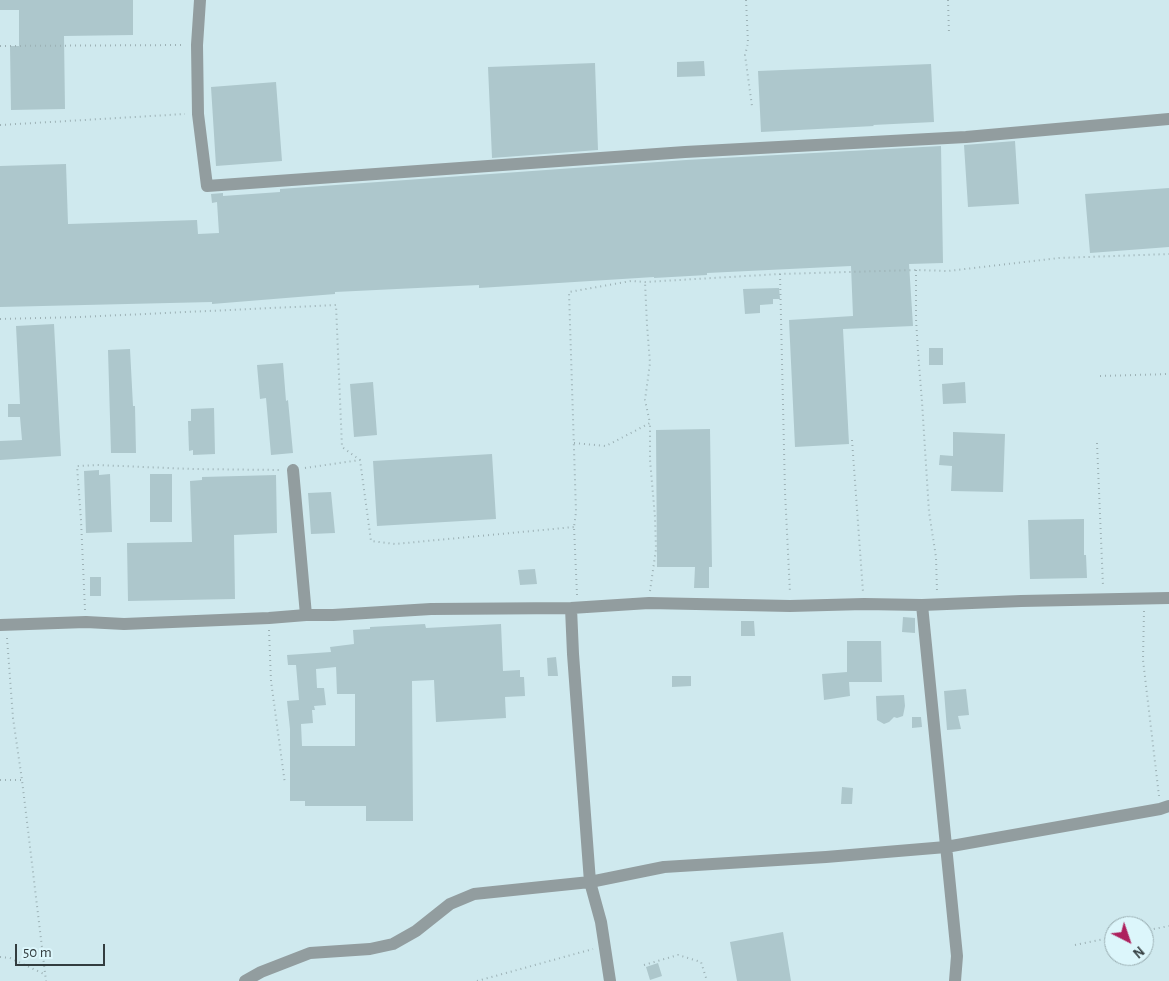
<!DOCTYPE html>
<style>
body{margin:0}
#map{position:relative;width:1169px;height:981px;overflow:hidden;background:#cfe9ee;font-family:"Alegreya Sans",sans-serif}
canvas{display:block}
.north{position:absolute;left:1104px;top:916px;width:50px;height:50px;box-sizing:border-box;background:#dcf6fb;border:1px solid #98acb0;border-radius:50%;rotate:139deg;font-size:14px;font-weight:700;line-height:20px;text-align:center;color:#333d3f}
.north::after{content:'';display:block;margin:auto;width:18px;height:22px;background:#ad205d;clip-path:polygon(50% 0,100% 100%,50% 72%,0 100%)}
.scale{position:absolute;left:15px;top:944px;width:90px;height:22px;box-sizing:border-box;border:2px solid #333d3f;border-top:0;padding-left:6px;font-size:15px;line-height:18px;white-space:nowrap;color:#333d3f;-webkit-text-stroke:4px #dcf6fb;paint-order:stroke}
</style>
<div id="map">
<canvas width="1169" height="981"></canvas>
<div class="north">N</div>
<div class="scale">50 m</div>
</div>
<script>
const c = document.querySelector('canvas').getContext('2d');
c.lineJoin = 'round';
function fill(path, color) {
  c.fillStyle = color;
  c.fill(path, 'evenodd');
}
function toPath(rows) {
  const path = new Path2D();
  for (const r of rows) {
    path.moveTo(r[0], r[1]);
    for (let i = 2; i < r.length; i += 2) path.lineTo(r[i], r[i + 1]);
  }
  return path;
}
function trace(path, color, width, dash) {
  c.strokeStyle = color;
  c.lineWidth = width;
  c.lineCap = dash ? 'butt' : 'round';
  c.setLineDash(dash || []);
  c.stroke(path);
}
const building = toPath([
 [0,0,133,0,133,35,64,36,65,109,11,110,10,46,19,46,19,10,0,10],
 [704,61,705,76,677,77,677,62],
 [595,63,598,150,492,158,488,67],
 [931,64,934,122,873,125,874,126,761,132,758,71],
 [276,82,282,161,216,166,211,87],
 [1015,141,1019,204,968,207,964,145],
 [941,146,943,263,909,264,913,326,843,329,849,444,795,447,789,320,853,316,851,266,707,273,707,275,654,278,654,277,479,288,479,285,335,292,335,294,212,304,212,302,0,307,0,166,66,164,68,224,197,220,198,234,219,233,217,202,212,203,211,194,223,193,223,196,280,192,280,189,686,160],
 [1169,188,1169,247,1090,253,1085,194],
 [779,288,780,299,773,299,773,304,760,305,760,313,745,314,743,289],
 [54,324,61,456,0,460,0,441,22,440,20,417,8,417,8,404,20,404,16,326],
 [929,348,943,348,943,365,929,365],
 [130,349,133,406,135,406,136,453,111,453,108,350],
 [283,363,286,401,288,400,293,453,271,455,266,398,260,399,257,365],
 [373,382,377,435,354,437,350,384],
 [965,382,966,403,943,404,942,384],
 [214,408,215,454,193,455,193,450,189,451,188,421,191,421,191,409],
 [710,429,712,567,709,567,709,588,694,588,695,567,657,567,656,430],
 [953,432,1005,434,1003,492,951,491,952,466,939,465,940,455,953,456],
 [492,454,496,519,377,526,373,461],
 [99,470,99,475,110,474,112,532,86,533,84,471],
 [150,474,172,474,172,522,150,522],
 [276,475,277,533,234,535,235,599,128,601,127,543,192,542,190,481,202,480,202,477],
 [331,492,335,533,311,534,308,493],
 [1084,519,1084,555,1086,555,1087,578,1030,579,1028,520],
 [535,569,537,584,520,585,518,570],
 [90,577,101,577,101,596,90,596],
 [903,617,915,618,915,633,902,632],
 [741,621,754,621,755,636,741,636],
 [425,624,426,628,501,624,503,671,520,670,520,677,524,677,525,696,505,697,506,718,436,722,434,680,412,681,413,821,366,821,366,806,305,806,305,801,290,801,290,729,287,701,299,700,296,665,288,665,287,655,331,652,330,647,354,644,353,630,370,629,370,627],
 [336,667,337,694,355,694,355,746,302,746,301,724,313,723,312,710,315,710,314,706,326,705,324,688,317,688,316,669],
 [847,641,881,641,882,682,849,682,850,696,824,700,822,674,847,672],
 [556,657,558,676,548,676,547,658],
 [672,676,691,676,691,686,672,687],
 [966,689,969,715,958,716,961,729,947,730,944,691],
 [904,695,905,706,903,716,897,718,894,717,889,722,884,724,877,720,876,696],
 [912,717,921,717,922,727,912,728],
 [842,787,853,788,852,804,841,804],
 [783,932,791,981,737,981,730,942],
 [658,963,662,976,650,980,646,967]
]);
const path = toPath([
 [746,0,748,43,745,55,752,106],
 [948,0,949,34],
 [0,46,184,45],
 [0,125,185,114],
 [916,270,916,319,918,352,922,402,929,512,936,557,937,592],
 [780,274,785,492,790,593],
 [0,319,80,317,336,305,342,447,360,460,371,541,395,544,574,527],
 [1100,376,1169,374],
 [852,440,863,592],
 [574,443,606,446,650,423,645,400,650,363,647,325,645,282],
 [1097,443,1103,586],
 [305,468,360,460],
 [650,591,656,549,655,517,650,460,650,424],
 [577,595,574,527,576,512,569,292,631,281,645,282,780,274,916,270,948,271,1059,258,1169,254],
 [85,610,81,520,77,466,97,465,192,469,281,470],
 [1144,611,1143,660,1159,796],
 [269,630,271,681,285,784],
 [7,638,13,718,22,780,46,981],
 [0,780,22,780],
 [1144,931,1169,926],
 [1075,945,1114,937],
 [0,957,10,958,44,974],
 [644,965,678,955,701,962,707,981],
 [477,981,593,949]
]);
const street = toPath([
 [200,0,197,45,198,114,207,186,685,152,966,137,1169,119],
 [293,470,306,615],
 [922,605,957,956,955,981],
 [571,608,573,654,590,882,601,922,610,981],
 [0,625,86,622,124,624,269,618,306,615,333,615,431,609,571,608,649,603,790,606,864,604,922,605,1021,601,1169,598],
 [245,981,261,972,310,953,370,949,393,944,416,931,450,904,474,894,590,882,664,867,826,857,946,847,1160,809,1169,806]
]);
fill(building, '#adc7cc');
trace(path, '#9cb1b5', 2, [1, 4]);
trace(street, '#929d9f', 12);
</script>
